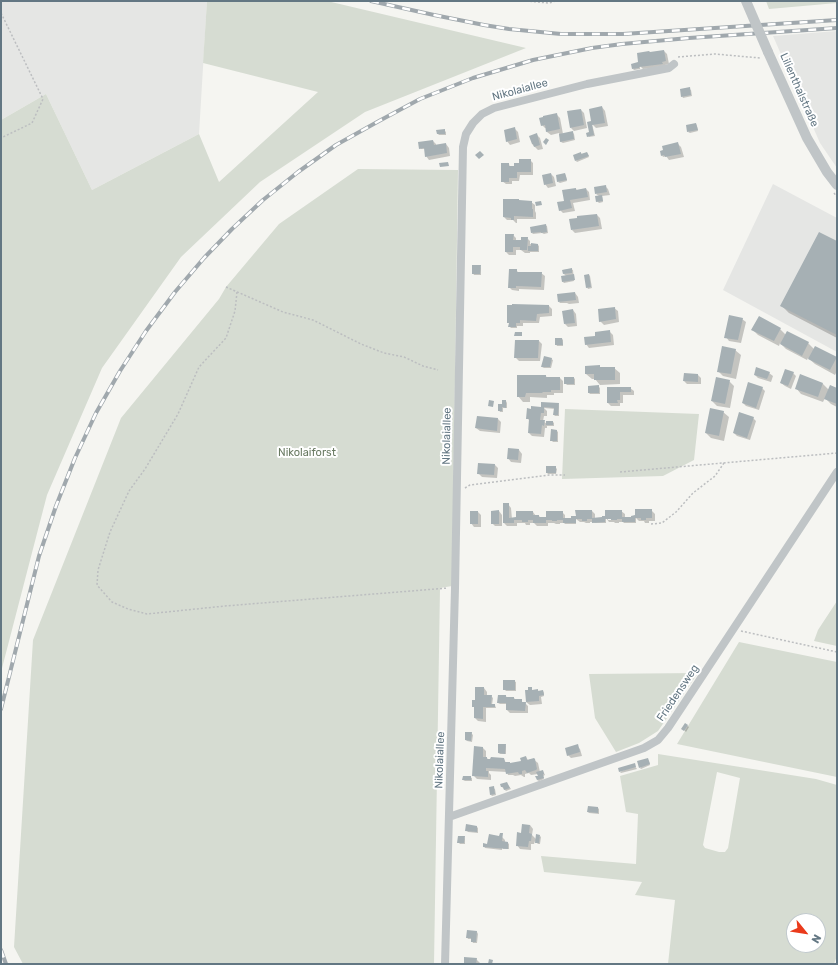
<!DOCTYPE html>
<meta charset="utf-8">
<style>
body{margin:0}
#map{position:relative;width:838px;height:965px;overflow:hidden;background:#f5f5f1;font-family:Rubik,sans-serif}
canvas{display:block}
.frame{position:absolute;inset:0;border:2px solid #637783;pointer-events:none}
.north{position:absolute;left:786px;top:913px;width:40px;height:40px;box-sizing:border-box;background:#fff;border:1px solid #c1c9cd;border-radius:50%;rotate:120deg;font-size:11px;font-weight:700;line-height:16px;text-align:center;color:#637783}
.north::after{content:'';display:block;margin:auto;width:14px;height:18px;background:#ea3b1c;clip-path:polygon(50% 0,100% 100%,50% 72%,0 100%)}
</style>
<div id="map">
<canvas width="838" height="965"></canvas>
<div class="frame"></div>
<div class="north">N</div>
</div>
<script>
const c = document.querySelector('canvas').getContext('2d');
c.lineJoin = 'round';
function fill(path, color) {
  c.fillStyle = color;
  c.fill(path, 'evenodd');
}
function toPath(rows) {
  const path = new Path2D();
  for (const r of rows) {
    path.moveTo(r[0], r[1]);
    for (let i = 2; i < r.length; i += 2) path.lineTo(r[i], r[i + 1]);
  }
  return path;
}
function trace(path, color, width, dash) {
  c.strokeStyle = color;
  c.lineWidth = width;
  c.lineCap = dash ? 'butt' : 'round';
  c.setLineDash(dash || []);
  c.stroke(path);
}
function write(font, color, halo, rows, align = 'center') {
  c.font = font + ' Rubik,sans-serif';
  c.lineWidth = 4;
  c.setLineDash([]);
  c.textBaseline = 'middle';
  c.strokeStyle = halo;
  c.fillStyle = color;
  for (const [text, x, y, turn = 0] of rows) {
    c.save();
    c.translate(x, y);
    c.rotate((+turn || 0) * Math.PI / 180);
    c.textAlign = isNaN(turn) ? turn : align;
    if (halo) c.strokeText(text, 0, 0);
    c.fillText(text, 0, 0);
    c.restore();
  }
}
const built = toPath([
 [1,1,207,1,199,134,92,190,46,94,1,120],
 [837,31,837,168,820,143,773,36],
 [773,184,837,218,837,352,723,290]
]);
const green = toPath([
 [207,1,327,1,526,48,365,112,260,182,181,257,102,368,47,495,1,672,1,120,46,94,92,190,199,134,219,182,318,92,203,63],
 [766,1,837,1,837,3,769,9],
 [358,169,458,170,452,586,440,588,434,964,23,964,14,947,33,640,121,418,219,299,226,287,279,224],
 [565,409,699,414,694,460,663,476,562,479],
 [837,601,837,646,814,641,818,630],
 [739,642,837,662,837,777,677,744],
 [698,673,658,731,639,743,616,752,595,718,589,674],
 [658,754,816,779,837,785,837,956,834,964,668,964,675,900,635,895,642,882,544,872,541,856,636,864,638,814,626,812,620,776,658,765],
 [717,772,740,778,728,848,725,852,719,852,705,848,703,845],
 [794,921,818,921,818,945,794,945]
]);
const shadow = toPath([
 [664,51,667,54,669,64,665,65,665,67,643,69,640,66,640,69,634,70,633,69,650,53],
 [689,89,691,90,692,96,683,98,682,96],
 [602,107,605,111,608,126,596,128,592,124,595,136,589,137,588,136,591,133,592,122],
 [581,110,584,113,587,128,574,131,571,128],
 [556,114,560,118,563,134,572,132,574,134,575,140,563,143,561,142,559,133,551,135,547,132,547,128,545,128,542,125],
 [696,124,697,126,698,131,690,133,688,132],
 [514,128,518,132,520,142,510,145,507,141],
 [444,130,446,132,446,135,439,135,438,134,438,131],
 [537,135,540,138,543,149,538,150,532,144],
 [433,141,436,144,436,146,446,144,449,148,450,156,429,160,426,156,425,149,421,149,420,148],
 [678,144,681,147,684,157,669,160,666,156,663,157,662,155],
 [581,153,582,154,587,153,589,157,577,162,576,161],
 [530,160,533,163,533,175,520,175,519,181,512,181,512,184,506,184,502,181,509,164,510,167,515,167],
 [551,174,554,177,556,186,548,188,545,184],
 [565,174,566,176,567,181,560,183,558,182],
 [605,186,608,189,610,195,602,196,603,202,599,203,597,201,599,196,596,194],
 [576,189,578,191,586,189,589,192,590,200,573,203,575,211,563,213,560,210,565,202],
 [531,202,535,205,535,211,536,213,536,219,517,219,517,223,516,223,513,220,507,220,504,217],
 [597,215,600,218,602,229,575,233,572,230],
 [545,225,547,226,548,233,544,234,542,233,533,234,532,233],
 [513,235,516,238,516,241,522,241,527,238,530,241,530,244,538,245,539,246,539,252,530,252,530,253,525,253,521,250,516,250,516,255,509,255,506,252],
 [837,243,837,338,789,313,782,306],
 [480,266,481,268,481,275,474,275,473,273],
 [571,269,573,270,574,281,564,283,563,282,566,276,564,274,563,270],
 [516,270,519,273,541,273,545,276,544,290,519,289,519,291,512,290,509,287],
 [589,275,590,276,592,288,588,289,587,287],
 [575,293,578,297,579,303,569,304,567,303,560,303,559,302],
 [549,306,552,309,552,316,540,317,539,323,523,323,523,326,517,326,517,328,511,328,509,326,510,324,508,322],
 [614,308,618,311,619,322,604,325,600,321],
 [573,310,576,314,577,326,568,327,565,324],
 [742,319,746,322,741,343,729,341,726,337],
 [780,329,786,335,787,332,808,343,814,349,836,358,837,373,836,373,835,375,815,364,808,358,807,360,786,349,780,343,779,346,758,335,753,330],
 [609,331,613,335,614,345,589,348,586,344,597,336],
 [562,339,563,340,563,346,557,346,556,344],
 [539,341,542,344,540,361,519,361,515,357],
 [735,350,741,355,736,379,723,376,718,371],
 [551,359,553,360,551,368,544,368,542,367],
 [601,368,614,368,620,373,620,384,600,385,595,379,592,379,586,374],
 [769,373,773,376,771,382,758,378,755,375],
 [793,373,796,376,791,389,785,386,781,383],
 [698,375,701,378,701,384,687,384,684,381],
 [546,376,547,378,560,378,563,381,563,393,554,393,554,395,547,395,547,398,530,397,530,402,523,402,518,396],
 [801,376,823,384,829,390,837,389,837,407,831,404,825,398,823,402,801,394,796,388],
 [574,378,575,379,575,385,567,385,565,383],
 [729,381,734,386,730,408,717,406,712,401],
 [598,386,600,388,600,394,590,394,589,393],
 [608,388,630,388,634,391,634,395,623,395,623,403,620,403,620,406,611,406,608,403],
 [762,388,765,391,759,410,746,406,743,403],
 [506,401,507,403,507,408,503,408,503,412,500,412,499,410],
 [542,403,558,404,559,406,559,416,555,416,554,415,555,409,544,408,547,411,547,416,544,416,543,421,547,424,553,422,554,423,554,426,547,426,547,428,545,428,544,437,532,436,529,433,530,421,527,418,542,408],
 [723,412,729,417,724,441,711,438,706,433],
 [753,418,756,421,750,440,737,436,734,433],
 [498,419,501,422,500,433,480,431,476,428],
 [557,431,558,432,558,442,553,442,551,440],
 [509,449,519,450,522,454,521,463,511,462,508,458],
 [495,465,498,468,497,478,482,477,478,473],
 [555,467,557,469,556,474,548,474,547,473],
 [508,504,511,508,512,519,533,512,536,516,539,516,541,518,547,518,562,512,565,515,565,519,577,517,592,511,595,514,595,518,603,518,621,511,625,514,625,518,636,518,636,523,624,523,623,522,619,522,619,523,615,523,614,522,609,522,606,518,606,523,595,523,593,522,590,522,590,523,586,523,584,522,580,522,576,519,576,524,565,524,564,523,560,523,560,524,556,524,554,523,548,523,548,526,537,526,534,523,530,523,530,525,526,525,525,523,517,523,517,526,507,526,504,523],
 [608,518,616,520,608,520],
 [651,510,655,514,655,521,649,521,649,523,645,523,644,521,639,521,636,518],
 [499,511,502,515,502,526,495,526,492,523],
 [478,512,481,515,481,527,474,527,471,523],
 [514,681,516,682,516,691,506,691,504,689],
 [484,688,487,692,487,696,491,696,493,698,492,705,495,705,496,708,486,708,486,722,478,721,475,718],
 [538,690,539,692,543,691,544,693,544,696,541,697,542,704,530,705,526,702],
 [506,696,507,698,514,698,516,700,521,700,523,703,525,703,528,706,528,713,510,713,507,710,507,704,500,704,498,703],
 [685,724,689,727,686,732,684,730],
 [471,733,473,735,472,742,467,741,466,740],
 [505,745,506,746,506,754,500,754,499,753],
 [577,746,580,749,582,756,571,758,568,755],
 [483,748,486,751,486,757,489,760,504,759,506,763,511,764,522,762,526,757,528,760,533,759,538,763,540,772,543,771,545,775,543,776,544,779,539,781,537,780,539,776,538,774,531,775,529,773,525,774,525,777,524,777,521,775,515,776,513,775,508,775,507,772,489,771,489,773,491,775,491,780,477,779,474,776],
 [648,760,649,761,650,765,641,769,640,768],
 [634,765,637,769,621,773,620,772],
 [470,777,472,778,472,781,465,781,463,780],
 [508,785,511,789,506,791,502,787],
 [493,788,495,789,496,795,492,796,491,795],
 [598,808,599,809,599,814,589,813,588,812],
 [530,825,533,829,532,835,537,840,540,836,541,837,540,844,538,844,535,841,534,844,531,844,531,850,520,849,517,845],
 [477,827,478,828,478,833,468,832,467,831],
 [464,837,465,839,465,844,460,844,458,842],
 [502,837,505,840,505,842,508,843,509,844,509,849,503,849,502,847,502,850,485,848,484,846],
 [477,932,478,934,477,943,473,943,472,941,472,939,468,939,467,937],
 [476,959,480,963,479,964,465,964]
]);
const building = toPath([
 [664,50,666,61,662,62,663,64,639,67,639,68,632,69,631,64,638,62,637,53,649,51,650,52],
 [690,87,691,95,681,97,680,89],
 [602,106,605,123,592,125,594,135,587,137,586,133,589,132,587,122,591,121,589,109],
 [581,109,584,125,570,128,567,111],
 [557,113,560,129,546,132,545,125,541,126,539,118,543,117,543,116],
 [696,123,698,130,687,132,686,125],
 [515,127,517,139,506,142,504,130],
 [445,129,445,134,437,134,436,130],
 [573,131,574,139,560,142,559,134],
 [537,133,540,145,534,147,533,144,532,144,529,136],
 [546,138,549,140,546,145,543,142],
 [433,140,434,145,446,143,447,153,425,157,424,148,419,149,418,142],
 [678,142,681,154,665,157,664,155,661,156,660,151,663,150,662,146],
 [480,151,484,155,479,159,475,155],
 [581,152,581,154,587,152,589,156,575,161,573,155],
 [519,159,531,159,531,172,517,172,517,178,509,178,509,182,501,182,501,163,509,163,509,166,514,166,514,163,519,163],
 [448,162,449,166,440,167,439,163],
 [551,173,553,183,544,185,542,175],
 [565,173,567,180,557,182,556,175],
 [606,185,607,192,595,194,594,187],
 [576,188,576,190,586,188,588,197,570,200,572,208,559,211,557,202,564,201,562,190],
 [602,195,603,201,596,202,595,196],
 [503,199,519,199,519,200,532,201,532,209,533,209,533,217,514,216,514,220,511,220,511,218,503,217],
 [541,201,542,205,536,206,535,202],
 [597,214,599,226,571,230,569,219,577,218,577,216],
 [546,224,547,232,541,233,541,232,531,233,530,227],
 [819,232,837,241,837,335,780,306],
 [505,234,514,234,513,240,521,240,521,237,528,237,527,250,520,250,520,247,513,247,513,252,505,252],
 [531,243,538,244,538,251,528,251,528,246,531,246],
 [472,265,481,265,480,274,472,274],
 [572,268,572,273,563,274,562,270],
 [509,269,517,269,517,272,542,272,541,287,516,286,516,288,508,288],
 [574,274,575,280,562,282,561,276],
 [589,274,591,287,586,288,584,275],
 [575,292,576,300,558,302,557,294],
 [512,304,549,305,549,313,537,314,536,321,520,320,520,323,516,323,516,327,508,327,509,323,507,323,507,305,512,305],
 [615,307,616,319,599,322,598,309],
 [573,309,575,323,564,324,562,311],
 [729,315,743,318,738,340,724,338],
 [759,316,781,328,774,341,751,330],
 [610,330,611,342,585,345,584,337,595,336,595,332],
 [787,331,809,342,802,356,780,344],
 [515,332,522,332,522,336,514,336],
 [555,338,562,338,563,345,555,345],
 [515,340,539,340,538,358,514,358],
 [722,346,736,349,731,374,717,372],
 [815,346,837,357,830,370,808,359],
 [544,356,552,358,550,367,541,367],
 [600,365,600,367,615,367,615,380,594,380,594,374,585,374,585,366],
 [756,367,770,372,767,379,754,375],
 [785,369,794,372,788,386,780,383],
 [684,373,698,374,698,382,683,381],
 [800,374,823,383,818,397,795,389],
 [517,375,546,375,546,377,560,377,560,390,551,390,551,392,542,392,543,393,526,393,525,397,517,397],
 [564,377,574,377,574,384,564,384],
 [716,377,730,380,725,404,711,401],
 [748,382,763,387,756,408,742,403],
 [599,385,599,393,588,393,588,386],
 [830,385,837,388,837,404,824,399],
 [607,387,631,387,631,392,620,392,620,400,617,400,618,403,607,403],
 [489,400,494,401,493,407,488,406],
 [502,400,506,400,506,408,502,407,502,411,498,411,498,404,502,404],
 [541,402,559,403,558,415,553,415,554,408,544,407,544,413,541,413,540,420,545,420,544,426,542,425,541,434,528,433,529,419,526,419,527,408,531,409,531,406,541,407],
 [710,408,724,411,719,436,705,433],
 [739,412,754,417,747,438,733,433],
 [477,416,498,418,497,431,475,428],
 [546,421,553,421,553,425,546,425],
 [551,429,557,430,557,441,550,441],
 [508,448,519,449,518,460,507,459],
 [478,463,495,464,494,475,477,474],
 [546,466,556,466,556,473,546,473],
 [503,503,509,503,509,518,516,517,516,511,533,511,533,515,539,515,539,517,546,517,546,511,563,511,563,518,571,518,571,516,576,516,575,510,592,510,592,518,602,517,602,516,605,516,605,510,622,510,622,517,631,517,631,516,635,515,635,509,652,509,652,518,646,518,646,520,641,520,641,518,635,518,635,522,622,522,622,519,617,519,617,520,611,520,611,519,605,519,605,522,592,523,592,519,587,519,587,521,582,521,582,519,576,519,576,523,563,523,563,520,557,520,557,521,552,521,552,520,546,520,546,523,533,523,533,520,528,520,528,522,522,522,522,520,514,520,514,523,503,523],
 [499,510,499,524,491,524,491,511],
 [470,511,478,511,478,524,470,524],
 [503,680,515,680,515,690,503,690],
 [475,687,484,687,484,695,492,695,491,704,495,704,495,707,483,707,483,719,474,718,474,707,472,707,472,700,475,700],
 [528,687,532,687,532,690,538,689,538,691,543,690,544,695,539,696,539,701,526,702,525,690,528,690],
 [498,695,506,695,506,697,514,697,514,699,522,699,522,702,526,702,525,711,506,710,506,703,497,703],
 [685,723,688,725,684,731,681,729],
 [465,732,472,732,471,741,465,740],
 [498,744,506,744,505,754,498,753],
 [578,744,580,752,567,756,565,748],
 [474,746,483,747,483,757,487,757,487,759,490,759,491,757,504,758,505,762,510,762,510,763,521,761,520,758,526,756,527,760,534,758,535,759,537,769,536,770,527,773,525,770,522,771,522,774,519,774,518,772,506,774,505,769,486,768,486,771,488,771,488,777,472,776],
 [648,758,650,764,639,768,637,761],
 [635,763,636,767,619,772,618,768],
 [543,770,544,774,543,774,544,778,537,780,535,776,538,776,536,772],
 [463,776,471,776,471,780,462,780],
 [507,782,510,788,504,790,503,787,501,787,500,784],
 [494,786,495,794,490,795,489,787],
 [588,806,598,807,598,813,587,812],
 [466,824,477,826,477,832,465,831],
 [522,824,530,825,529,833,532,834,531,841,529,841,528,847,516,846,517,832,521,833],
 [500,833,503,833,502,841,508,842,508,849,483,847,483,843,487,844,489,834,499,836],
 [536,834,540,835,539,843,535,843],
 [458,836,465,836,464,843,457,843],
 [467,930,477,931,476,942,471,942,471,938,466,938],
 [464,957,477,958,476,964,464,964],
 [489,959,493,960,492,964,488,964]
]);
const path = toPath([
 [526,1,549,3,556,1],
 [1,13,43,99,32,123,1,138],
 [678,57,715,54,760,58],
 [834,193,837,197],
 [226,287,283,312,313,320,361,344,384,353,404,357,423,366,438,370],
 [237,292,235,311,226,338,199,367,178,414,145,469,129,491,110,532,98,570,97,585,112,602,128,609,147,614,225,606,448,588],
 [620,472,837,453],
 [465,488,470,485,549,475,565,475],
 [651,524,662,523,676,512,693,493,715,476,724,463],
 [741,631,837,652],
 [836,964,837,962]
]);
const minor = toPath([
 [449,817,644,748,658,740,668,728,837,472],
 [445,964,455,588,463,147,466,134,473,123,482,114,494,108,587,84,669,68,674,64]
]);
const tertiary = toPath([
 [768,52,807,138,827,172,837,185]
]);
const rail = toPath([
 [371,1,434,15,484,25,509,29,561,34,623,34,837,20],
 [1,709,39,556,56,506,75,458,96,413,120,371,146,331,175,292,204,258,232,229,263,200,298,172,336,145,379,121,420,99,473,78,533,60,592,48,622,44,689,38,837,28],
 [1,950,6,964]
]);
const tertiaryBridge = toPath([
 [746,1,768,52]
]);
const streetNames = [
 ["Nikolaiallee",520,90,-15],
 ["Lilienthalstraße",799,90,66],
 ["Nikolaiallee",447,436,-89],
 ["Friedensweg",678,693,-56],
 ["Nikolaiallee",440,760,-88]
];
const parkNames = [
 ["Nikolaiforst",307,453]
];
fill(built, '#e5e6e4');
fill(green, '#d6dcd2');
fill(shadow, '#0003');
fill(building, '#a6b0b4');
trace(path, '#bcbec0', 1.5, [2, 2]);
trace(minor, '#c0c5c7', 8);
trace(tertiary, '#c0c5c7', 10);
trace(rail, '#a0a8ad', 4);
trace(rail, '#fff', 2.5, [8]);
trace(tertiaryBridge, '#c0c5c7', 10);
write('11px', '#637783', '#fff', streetNames);
write('11px', '#697a62', '#fff', parkNames);
</script>
